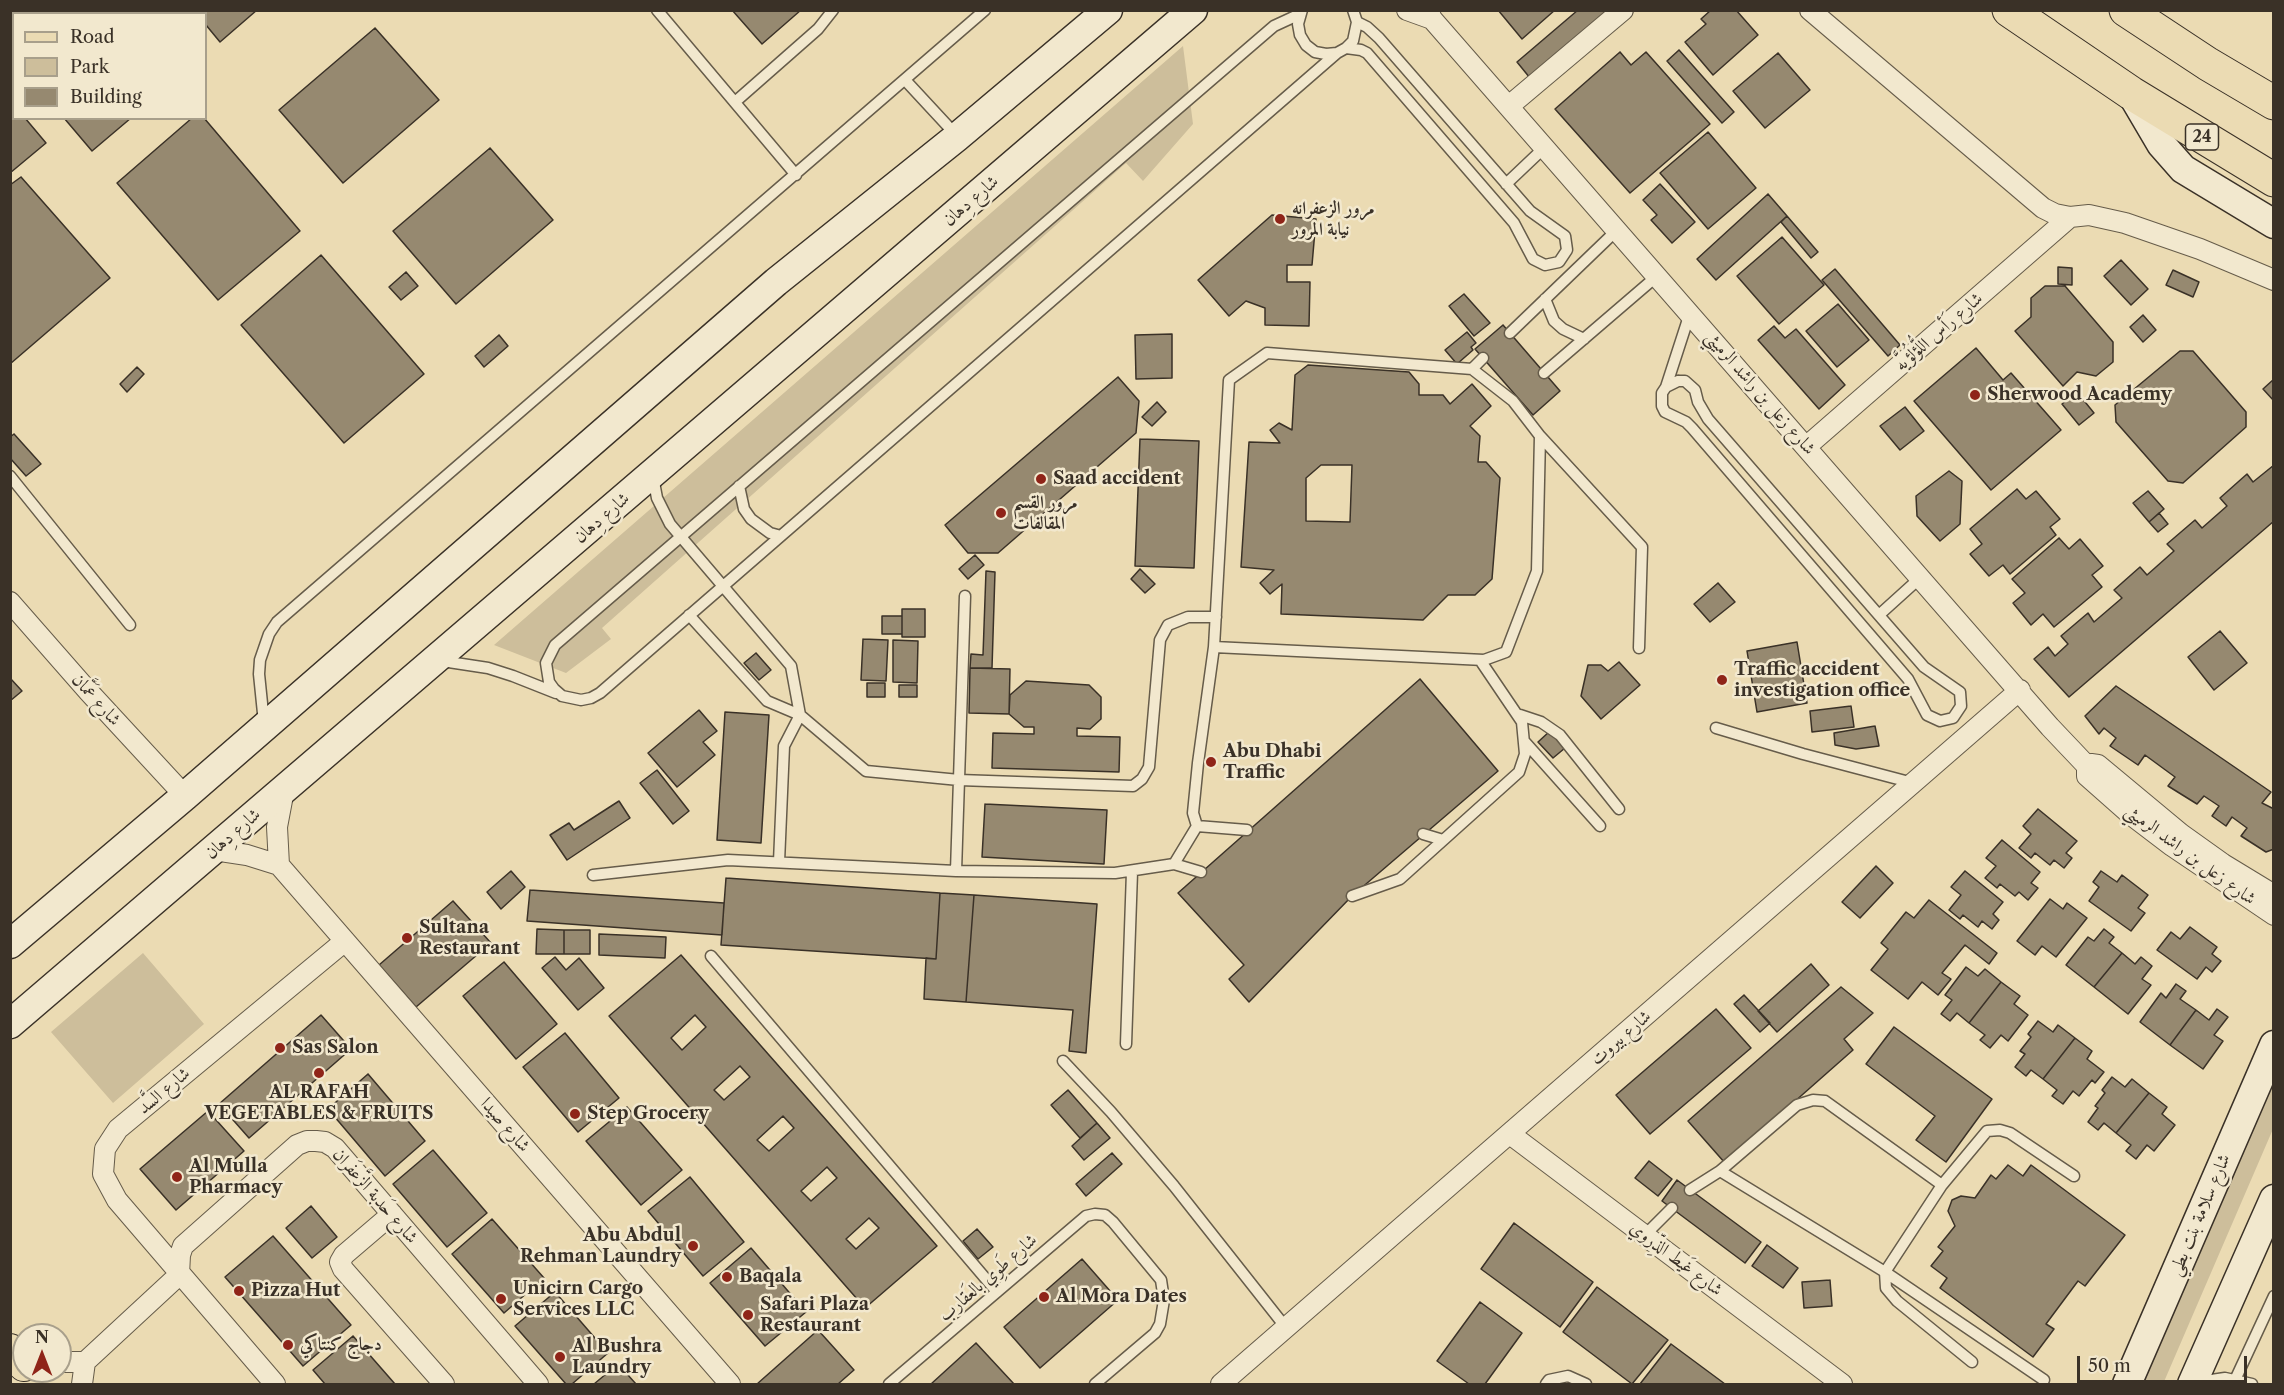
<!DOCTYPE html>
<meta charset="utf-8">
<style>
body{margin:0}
#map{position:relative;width:2284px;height:1395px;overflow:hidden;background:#ebdbb3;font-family:"Libre Caslon Text",serif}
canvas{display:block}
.frame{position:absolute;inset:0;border:12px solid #3a3127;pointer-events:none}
.legend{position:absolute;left:12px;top:12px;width:195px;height:108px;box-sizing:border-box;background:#f2e8ce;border:2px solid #a89f8b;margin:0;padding:8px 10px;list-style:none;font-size:18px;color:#3a3127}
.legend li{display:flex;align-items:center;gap:12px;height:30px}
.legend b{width:30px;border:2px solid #a89f8b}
.north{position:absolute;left:12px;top:1323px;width:60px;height:60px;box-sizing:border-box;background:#f2e8ce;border:2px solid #a89f8b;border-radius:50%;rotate:0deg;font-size:16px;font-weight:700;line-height:24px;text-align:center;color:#3a3127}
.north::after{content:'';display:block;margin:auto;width:21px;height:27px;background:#8f2418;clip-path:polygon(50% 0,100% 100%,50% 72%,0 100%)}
.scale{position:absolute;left:2077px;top:1356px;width:170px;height:27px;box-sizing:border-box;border:3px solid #3a3127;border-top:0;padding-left:8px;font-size:18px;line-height:21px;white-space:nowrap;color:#3a3127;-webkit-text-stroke:4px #f2e8ce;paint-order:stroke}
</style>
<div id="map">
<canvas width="2284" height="1395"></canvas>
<div class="frame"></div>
<ul class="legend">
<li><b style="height:8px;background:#ebdbb3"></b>Road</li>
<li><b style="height:16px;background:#cdbe9b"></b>Park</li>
<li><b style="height:16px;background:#968970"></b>Building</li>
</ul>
<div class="north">N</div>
<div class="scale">50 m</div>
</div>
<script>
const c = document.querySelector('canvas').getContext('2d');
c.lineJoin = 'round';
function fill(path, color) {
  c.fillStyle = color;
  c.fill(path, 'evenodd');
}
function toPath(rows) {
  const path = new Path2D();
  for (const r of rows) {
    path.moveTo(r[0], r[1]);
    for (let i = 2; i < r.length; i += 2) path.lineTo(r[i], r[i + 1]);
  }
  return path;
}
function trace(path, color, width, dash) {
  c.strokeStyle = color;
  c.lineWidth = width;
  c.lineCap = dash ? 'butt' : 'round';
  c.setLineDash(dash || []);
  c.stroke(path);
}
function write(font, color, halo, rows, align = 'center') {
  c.font = font + ' "Libre Caslon Text",Amiri,serif';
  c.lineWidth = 5;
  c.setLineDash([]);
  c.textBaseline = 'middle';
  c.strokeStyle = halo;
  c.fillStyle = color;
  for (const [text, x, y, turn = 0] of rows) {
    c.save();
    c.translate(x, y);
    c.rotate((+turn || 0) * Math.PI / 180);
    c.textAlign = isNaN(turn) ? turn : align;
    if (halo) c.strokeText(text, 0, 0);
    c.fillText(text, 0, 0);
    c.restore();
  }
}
const green = toPath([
 [1183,46,1193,124,1143,181,1126,163,602,628,611,639,566,673,494,645],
 [143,953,204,1024,113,1103,51,1032],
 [2273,1078,2273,1129,2163,1384,2138,1384]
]);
const building = toPath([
 [20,10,111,10,114,14,16,14,20,10],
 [193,10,257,10,220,42,206,25,206,14,195,14,193,10],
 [732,10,801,10,762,44,732,10],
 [1498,10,1555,10,1522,39,1498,10],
 [1578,10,1610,10,1530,78,1517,62,1578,10],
 [1711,10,1736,10,1758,35,1713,75,1685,42,1706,24,1701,19,1711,10],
 [14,16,14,60,10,56,10,18,14,16],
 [375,28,439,100,343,183,279,110,375,28],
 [1679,50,1734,112,1722,123,1667,61,1679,50],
 [1620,52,1631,65,1646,52,1710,124,1630,193,1555,109,1620,52],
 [1778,53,1810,90,1765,128,1733,91,1778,53],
 [10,102,14,105,14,118,25,118,46,143,10,173,10,102],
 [64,118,131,118,92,151,64,118],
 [192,118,204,118,300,231,218,300,117,183,192,118],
 [1708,132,1756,188,1708,229,1660,173,1708,132],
 [490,148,553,220,456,304,393,231,490,148],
 [21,177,110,278,10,364,10,185,21,177],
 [1660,184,1695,222,1672,243,1651,220,1657,215,1643,200,1660,184],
 [1768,194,1787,216,1716,280,1697,259,1768,194],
 [1272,215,1316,219,1312,265,1287,265,1287,282,1310,282,1309,326,1265,325,1265,308,1246,301,1229,316,1198,280,1272,215],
 [1787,216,1818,252,1811,258,1781,222,1787,216],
 [1782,237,1824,285,1779,324,1737,276,1782,237],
 [321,255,424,374,344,443,241,325,321,255],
 [2121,260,2148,289,2131,305,2104,276,2121,260],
 [2058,267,2072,268,2072,285,2058,284,2058,267],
 [1835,269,1900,345,1888,356,1822,280,1835,269],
 [2173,270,2199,282,2193,297,2166,285,2173,270],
 [406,272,418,286,401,300,389,287,406,272],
 [2045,286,2065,286,2113,342,2113,362,2096,376,2077,372,2063,386,2015,331,2031,317,2031,298,2045,286],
 [1464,294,1490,323,1474,336,1449,306,1464,294],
 [1838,304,1869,340,1837,367,1806,331,1838,304],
 [2143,315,2156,330,2143,342,2130,327,2143,315],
 [1503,325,1560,391,1533,415,1475,349,1503,325],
 [1774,326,1785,338,1796,329,1845,385,1819,409,1758,340,1774,326],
 [1467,332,1476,343,1471,347,1473,350,1457,364,1445,350,1467,332],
 [1172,334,1172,378,1136,379,1135,335,1172,334],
 [499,335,508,346,484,367,475,356,499,335],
 [1976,348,2003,380,2011,373,2061,430,1991,490,1914,401,1976,348],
 [2180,351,2193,351,2246,412,2246,427,2183,483,2168,481,2116,422,2115,405,2180,351],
 [1308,365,1409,372,1419,384,1419,395,1443,395,1450,404,1472,384,1491,406,1470,426,1480,436,1478,462,1486,462,1500,478,1492,579,1475,595,1448,595,1423,620,1281,614,1282,584,1270,594,1260,583,1274,570,1241,567,1249,442,1280,443,1270,430,1279,423,1292,430,1295,375,1308,365],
 [1321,465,1352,465,1350,522,1306,521,1306,478,1321,465],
 [137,367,144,374,127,392,120,384,137,367],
 [1118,377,1139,401,1136,433,998,553,968,553,945,525,1118,377],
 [2274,379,2274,401,2263,389,2274,379],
 [2077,392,2094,413,2079,425,2062,404,2077,392],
 [1157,402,1166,412,1152,426,1142,417,1157,402],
 [1905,407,1924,431,1900,450,1880,426,1905,407],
 [14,434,41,464,26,476,10,458,10,437,14,434],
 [1140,439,1199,441,1194,568,1135,566,1140,439],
 [2274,465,2274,521,2069,697,2034,659,2048,647,2055,656,2068,644,2061,636,2088,613,2094,622,2122,598,2114,590,2140,567,2147,575,2174,551,2167,544,2195,520,2202,528,2227,506,2220,498,2247,474,2253,482,2274,465],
 [1949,471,1962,481,1960,524,1940,541,1917,516,1916,496,1949,471],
 [2017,489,2026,499,2036,491,2060,519,2050,527,2056,535,2010,574,2003,565,1989,576,1970,554,1982,544,1970,529,2017,489],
 [2148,491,2164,509,2149,522,2133,503,2148,491],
 [2159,513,2168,524,2158,532,2149,522,2159,513],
 [2059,538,2069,549,2080,539,2103,566,2092,575,2102,587,2054,627,2043,614,2031,625,2013,603,2025,593,2012,579,2059,538],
 [975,555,984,565,968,579,959,569,975,555],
 [1140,569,1155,584,1145,593,1131,579,1140,569],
 [986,571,995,572,992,668,970,668,971,654,983,655,986,571],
 [1718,583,1735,602,1710,622,1694,604,1718,583],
 [902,609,925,609,925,637,902,637,902,609],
 [882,616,902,616,902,634,882,634,882,616],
 [2220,631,2247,663,2214,690,2188,657,2220,631],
 [863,639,888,640,886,681,861,680,863,639],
 [893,640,918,641,917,683,893,682,893,640],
 [1797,642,1807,703,1757,712,1747,651,1797,642],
 [756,653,771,670,759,680,744,663,756,653],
 [1619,662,1640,685,1601,719,1581,696,1588,665,1601,665,1608,671,1619,662],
 [970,668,1010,669,1009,714,969,713,970,668],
 [10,678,22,691,10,701,10,678],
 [1420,679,1498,771,1352,896,1249,1002,1229,979,1244,965,1178,893,1420,679],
 [1026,681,1089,685,1101,697,1101,719,1090,729,1077,728,1077,736,1120,737,1119,772,992,768,993,733,1034,734,1034,727,1024,727,1009,714,1010,695,1026,681],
 [867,683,885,683,885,697,867,697,867,683],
 [899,685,917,685,917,697,899,697,899,685],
 [2116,686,2271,792,2262,803,2274,809,2274,849,2266,852,2241,836,2247,828,2232,817,2226,826,2212,816,2219,806,2204,796,2197,804,2168,786,2175,777,2145,755,2138,765,2110,746,2116,738,2104,728,2099,734,2085,716,2116,686],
 [1851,706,1854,727,1812,732,1810,711,1851,706],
 [699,710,717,731,703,742,715,755,677,787,648,753,699,710],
 [725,712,769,715,761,843,717,840,725,712],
 [1875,726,1879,746,1856,749,1835,745,1834,733,1875,726],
 [1550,731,1565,748,1553,758,1538,742,1550,731],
 [657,770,689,811,673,824,640,783,657,770],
 [619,801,630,818,567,860,550,835,569,823,574,830,619,801],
 [985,804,1107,810,1104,864,982,857,985,804],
 [2038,809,2077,841,2066,853,2072,858,2064,868,2054,860,2050,865,2035,853,2031,858,2019,848,2031,834,2023,826,2038,809],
 [2002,840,2040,872,2031,883,2038,888,2028,900,2019,892,2015,896,2000,884,1997,888,1985,878,1996,866,1986,858,2002,840],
 [1876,866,1893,883,1860,918,1842,902,1876,866],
 [511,871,525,887,501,909,487,892,511,871],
 [1965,871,2003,902,1993,914,1999,920,1992,929,1982,921,1978,927,1963,915,1960,919,1949,910,1961,895,1951,887,1965,871],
 [2101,871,2117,882,2122,875,2148,895,2138,908,2145,913,2131,931,2089,901,2099,887,2093,882,2101,871],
 [726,878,940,893,936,959,721,945,726,878],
 [530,890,724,903,722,935,527,921,530,890],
 [940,893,974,895,966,1002,924,999,926,958,936,959,940,893],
 [974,895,1097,904,1086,1053,1069,1051,1073,1010,966,1002,974,895],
 [2050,899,2063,909,2067,903,2087,918,2056,957,2042,946,2035,955,2017,941,2050,899],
 [1929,900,1997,953,1989,964,1965,945,1942,973,1951,979,1938,995,1922,982,1908,999,1871,970,1888,949,1881,943,1906,912,1914,918,1929,900],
 [453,901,491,943,416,1007,379,965,453,901],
 [2190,927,2217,947,2212,954,2221,961,2212,972,2206,967,2197,979,2157,950,2171,932,2180,939,2190,927],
 [537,929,564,930,564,954,536,954,537,929],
 [2104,929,2114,937,2109,943,2122,953,2094,987,2066,965,2088,937,2094,941,2104,929],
 [564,930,590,930,590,954,564,954,564,930],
 [599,934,666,937,665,958,599,955,599,934],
 [2122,953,2135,964,2141,957,2152,966,2142,979,2151,985,2128,1014,2094,987,2122,953],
 [681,955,937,1246,865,1308,609,1016,681,955],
 [695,1015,706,1027,682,1050,671,1038,695,1015],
 [740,1066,750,1077,724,1100,714,1090,740,1066],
 [783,1116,794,1128,769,1151,757,1140,783,1116],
 [827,1167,837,1178,811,1201,801,1191,827,1167],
 [869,1218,879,1228,856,1249,846,1239,869,1218],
 [555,957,566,970,579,958,604,988,578,1010,542,968,555,957],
 [504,962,557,1024,516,1059,463,996,504,962],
 [1811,964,1829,985,1777,1032,1758,1011,1811,964],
 [1966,967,1978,976,1985,969,2001,982,1969,1023,1957,1013,1950,1021,1941,1014,1952,1000,1945,995,1966,967],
 [2001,982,2020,996,2014,1004,2028,1015,2008,1041,2001,1035,1990,1048,1980,1040,1985,1035,1969,1023,2001,982],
 [2176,984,2186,991,2180,999,2196,1010,2170,1045,2140,1022,2161,993,2166,998,2176,984],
 [1841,987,1873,1013,1844,1039,1853,1050,1725,1163,1688,1121,1841,987],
 [1744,995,1770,1023,1760,1032,1734,1004,1744,995],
 [1716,1009,1751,1048,1650,1134,1616,1095,1716,1009],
 [2217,1009,2228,1017,2214,1035,2223,1041,2203,1069,2170,1045,2196,1010,2209,1020,2217,1009],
 [321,1015,351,1049,249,1138,219,1104,321,1015],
 [2038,1021,2053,1032,2058,1025,2075,1038,2043,1079,2031,1070,2026,1076,2015,1067,2025,1054,2020,1051,2031,1037,2028,1034,2038,1021],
 [1894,1027,1992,1099,1946,1162,1916,1140,1935,1116,1866,1064,1894,1027],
 [565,1033,619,1098,578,1132,523,1067,565,1033],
 [2075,1038,2092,1051,2087,1059,2104,1072,2095,1083,2092,1080,2079,1096,2073,1091,2063,1104,2052,1096,2057,1090,2043,1079,2075,1038],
 [368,1074,425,1141,385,1176,328,1109,368,1074],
 [2112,1077,2125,1087,2132,1079,2149,1093,2116,1133,2104,1123,2098,1130,2088,1122,2098,1108,2095,1106,2105,1093,2102,1090,2112,1077],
 [1068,1090,1097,1123,1080,1138,1051,1105,1068,1090],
 [2149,1093,2167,1107,2162,1114,2175,1125,2154,1151,2147,1145,2136,1159,2126,1151,2131,1145,2116,1133,2149,1093],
 [627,1107,682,1170,641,1205,586,1141,627,1107],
 [208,1111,244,1151,176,1210,140,1169,208,1111],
 [1097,1123,1110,1138,1084,1160,1072,1146,1097,1123],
 [433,1150,487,1213,447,1247,393,1184,433,1150],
 [1112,1153,1122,1164,1086,1196,1076,1184,1112,1153],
 [1649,1161,1672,1179,1658,1196,1635,1178,1649,1161],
 [2008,1165,2023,1176,2031,1165,2125,1235,2085,1286,2078,1281,2046,1324,2054,1329,2033,1357,1940,1288,1947,1278,1931,1266,1943,1251,1938,1247,1955,1226,1948,1211,1952,1200,1961,1196,1975,1198,1991,1175,1996,1179,2008,1165],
 [690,1177,744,1242,703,1276,648,1211,690,1177],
 [1677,1180,1761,1242,1745,1263,1662,1201,1677,1180],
 [311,1206,337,1237,312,1258,286,1228,311,1206],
 [492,1219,544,1278,504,1313,452,1254,492,1219],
 [1514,1223,1593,1282,1560,1327,1481,1269,1514,1223],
 [977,1229,993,1247,978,1259,963,1241,977,1229],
 [273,1236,351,1325,303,1366,225,1277,273,1236],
 [1767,1245,1798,1268,1783,1288,1752,1266,1767,1245],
 [751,1248,806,1312,765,1346,710,1283,751,1248],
 [1082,1259,1118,1300,1040,1368,1004,1327,1082,1259],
 [1830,1280,1832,1306,1804,1308,1802,1282,1830,1280],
 [1597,1287,1668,1340,1632,1384,1563,1332,1597,1287],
 [555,1292,608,1353,572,1384,566,1384,515,1326,555,1292],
 [1480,1302,1522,1333,1485,1384,1469,1384,1437,1361,1480,1302],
 [818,1330,854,1370,838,1384,757,1384,818,1330],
 [353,1336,395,1384,325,1384,313,1370,353,1336],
 [976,1343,1014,1384,931,1384,976,1343],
 [1671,1344,1725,1384,1640,1384,1671,1344],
 [618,1364,636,1384,594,1384,618,1364]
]);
const lane = toPath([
 [657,10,796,175],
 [1302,10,1298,24,1300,35,1306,45,1315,52,1326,54,1337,53,1346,48,1353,41,1357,22,1353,10],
 [1300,14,1274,26,555,645,546,663,549,682,554,689,562,696,581,700,591,698,600,693,1337,53],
 [1346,48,1361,50,1367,53,1514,223,1533,259,1545,265,1559,262,1567,250,1565,236,1530,211,1379,38,1367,27,1357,22],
 [906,81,957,136],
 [735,102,818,29,833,10],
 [1506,184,1545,147],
 [1545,299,1554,321,1563,329,1584,339],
 [1510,333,1617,230],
 [1472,369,1483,358],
 [1544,373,1657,276],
 [1678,381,1685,381,1695,390,1698,402,1708,419,1924,667,1960,692,1961,706,1953,718,1940,721,1927,715,1908,679,1692,428,1686,422,1665,412,1662,406,1662,393,1666,387,1678,381],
 [1666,387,1690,313],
 [1540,436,1642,547,1639,648],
 [10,476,130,625],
 [653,477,657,498,670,524,791,666,800,715,767,701,689,615],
 [739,486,744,509,751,519,770,533,781,536],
 [1879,615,1921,577],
 [442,661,488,668,513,676,556,693],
 [1520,715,1541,722,1560,735,1619,809],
 [264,723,259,674,260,660,269,634,277,622,985,10],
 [1716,728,1803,754,1913,783],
 [1525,742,1600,826],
 [1197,826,1247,830],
 [1423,834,1443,840],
 [779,862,784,746,800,715,866,771,959,780,1133,786,1142,779,1149,767,1160,640,1168,625,1188,617,1216,617],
 [1174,864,1201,872],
 [956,871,965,596],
 [593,875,728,860,956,871,1115,873,1174,864,1197,826,1193,813,1198,763,1214,647,1484,660,1506,652,1537,571,1540,436,1513,401,1472,369,1267,353,1229,380,1214,647],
 [1352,896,1400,879,1519,772,1525,754,1522,722,1480,660],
 [711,956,997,1292],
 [1126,1044,1132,872],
 [1063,1061,1111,1112,1174,1186,1287,1329],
 [1720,1171,1885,1272,2044,1380],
 [1690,1190,1720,1171,1797,1105,1813,1100,1825,1101,1942,1185],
 [1645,1235,1672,1208],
 [1972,1362,1897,1301,1886,1288,1885,1272,1942,1185,1987,1131,2000,1130,2010,1133,2074,1176],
 [2235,1380,2274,1296],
 [2198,1382,2225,1378,2252,1384],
 [889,1384,1086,1216,1095,1214,1105,1215,1113,1222,1161,1280,1164,1300,1160,1324,1155,1333,1095,1384],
 [1546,1384,1549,1380,1568,1376,1586,1384]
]);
const street = toPath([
 [1407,10,1432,19],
 [1428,10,1432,19,2050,727,2087,766,2087,776,2130,814,2172,846,2274,915],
 [1810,10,2043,208,2055,214,2070,217,2089,215,2125,223,2200,249,2274,280],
 [1509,106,1623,10],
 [1807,446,2070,217],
 [10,602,88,691,185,796],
 [2087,766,2091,764,2098,765,2181,834,2223,864,2274,895],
 [214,850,247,855,279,865,730,1384],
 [279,865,277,827,284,790],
 [1510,1134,1842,1384],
 [392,1214,344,1255,340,1262,343,1269,444,1384],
 [60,1362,85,1362],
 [82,1384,85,1362,179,1275,180,1255,183,1246,297,1145,307,1141,316,1141,325,1142,335,1148,538,1384],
 [275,1384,117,1200,103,1174,105,1149,118,1129,345,941],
 [1221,1384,2020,690]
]);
const secondary = toPath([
 [2131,93,2161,144,2183,169,2274,224],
 [10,944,185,796,776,282,957,137,1108,10],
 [10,1024,1193,10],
 [2127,1384,2274,1045],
 [2192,1384,2274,1199]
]);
const primary = toPath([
 [10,1350,24,1365]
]);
const highway = toPath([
 [2009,10,2131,93,2274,180],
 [2126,10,2208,64,2274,103]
]);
const markers = [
 [1280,219,6,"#8f2418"],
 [1975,395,6,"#8f2418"],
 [1041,479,6,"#8f2418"],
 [1001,513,6,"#8f2418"],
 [1722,680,6,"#8f2418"],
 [1211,762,6,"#8f2418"],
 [407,938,6,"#8f2418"],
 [280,1048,6,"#8f2418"],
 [319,1073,6,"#8f2418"],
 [575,1114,6,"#8f2418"],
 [177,1177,6,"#8f2418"],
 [693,1246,6,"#8f2418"],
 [727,1277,6,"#8f2418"],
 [239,1291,6,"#8f2418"],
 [1044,1297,6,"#8f2418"],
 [501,1299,6,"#8f2418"],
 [748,1315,6,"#8f2418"],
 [288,1345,6,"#8f2418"],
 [560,1357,6,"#8f2418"]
];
const shields = [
 [2202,137,33]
];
const shieldNames = [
 ["24",2202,137]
];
const streetNames = [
 ["شارع دِهان",971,201,-41],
 ["شارع رَأس اللُّؤلُؤيَّه",1939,332,-41],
 ["شارع زعل بن راشد الرميثي",1760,393,49],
 ["شارع دِهان",602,518,-41],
 ["شارع عَمَّان",96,700,48],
 ["شارع دِهان",233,834,-41],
 ["شارع زعل بن راشد الرميثي",2190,855,36],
 ["شارع بيروت",1621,1038,-41],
 ["شارع السَّد",164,1091,-40],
 ["شارع صيدا",505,1125,49],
 ["شارع حَدبة الزَّعفَران",375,1196,49],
 ["شارع سلامة بنت بطي",2200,1215,-67],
 ["شارع غَيط الذِّروي",1676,1259,37],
 ["شارع طَوِي بالعَقارب",988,1278,-41]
];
const poiNames = [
 ["مرور الزعفرانه",1292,209],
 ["نيابة المرور",1292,230],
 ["Sherwood Academy",1987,395],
 ["Saad accident",1053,479],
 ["مرور القسم",1013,503],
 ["المقالفات",1013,524],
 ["Traffic accident",1734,670],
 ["investigation office",1734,691],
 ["Abu Dhabi",1223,752],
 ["Traffic",1223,773],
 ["Sultana",419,928],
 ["Restaurant",419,949],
 ["Sas Salon",292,1048],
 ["AL RAFAH",319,1093,"center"],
 ["VEGETABLES & FRUITS",319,1114,"center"],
 ["Step Grocery",587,1114],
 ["Al Mulla",189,1167],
 ["Pharmacy",189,1188],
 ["Abu Abdul",681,1236,"right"],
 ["Rehman Laundry",681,1257,"right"],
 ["Baqala",739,1277],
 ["Unicirn Cargo",513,1289],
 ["Services LLC",513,1310],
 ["Pizza Hut",251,1291],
 ["Al Mora Dates",1056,1297],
 ["Safari Plaza",760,1305],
 ["Restaurant",760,1326],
 ["دجاج كنتاكي",300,1345],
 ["Al Bushra",572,1347],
 ["Laundry",572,1368]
];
fill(green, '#cdbe9b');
fill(building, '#968970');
trace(building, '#3a3127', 1.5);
trace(lane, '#665c4a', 13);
trace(street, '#665c4a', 22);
trace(secondary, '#3a3127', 31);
trace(primary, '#3a3127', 34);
trace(highway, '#3a3127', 35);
trace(lane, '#f2e8ce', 10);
trace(street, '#f2e8ce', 20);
trace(secondary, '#f2e8ce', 28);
trace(primary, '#ebdbb3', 32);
trace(highway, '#ebdbb3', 33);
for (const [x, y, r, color] of markers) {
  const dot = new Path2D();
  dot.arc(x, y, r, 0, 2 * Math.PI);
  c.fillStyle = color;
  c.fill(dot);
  trace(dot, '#f2e8ce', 2);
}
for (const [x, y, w] of shields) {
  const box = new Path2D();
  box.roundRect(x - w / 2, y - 13, w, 26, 4.5);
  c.fillStyle = '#f2e8ce';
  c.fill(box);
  trace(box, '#3a3127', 1.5);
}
write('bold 16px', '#3a3127', null, shieldNames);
write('18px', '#3a3127', '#f2e8ce', streetNames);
write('bold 18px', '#3a3127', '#f2e8ce', poiNames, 'left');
</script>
